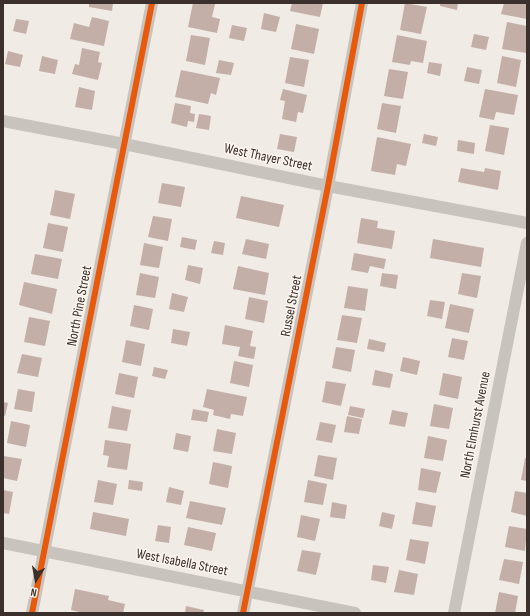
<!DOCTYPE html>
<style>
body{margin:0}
#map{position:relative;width:530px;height:616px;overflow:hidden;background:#f0ebe5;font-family:"Sofia Sans Condensed",sans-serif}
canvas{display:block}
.frame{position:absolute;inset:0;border:4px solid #3b302b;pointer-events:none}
.north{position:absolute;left:16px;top:560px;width:40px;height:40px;-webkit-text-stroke:3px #fbf5ee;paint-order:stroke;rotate:191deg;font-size:11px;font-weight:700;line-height:16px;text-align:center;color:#3b302b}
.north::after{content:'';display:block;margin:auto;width:14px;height:18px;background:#3b302b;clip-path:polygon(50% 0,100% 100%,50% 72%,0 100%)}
</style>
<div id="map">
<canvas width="530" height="616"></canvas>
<div class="frame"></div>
<div class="north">N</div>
</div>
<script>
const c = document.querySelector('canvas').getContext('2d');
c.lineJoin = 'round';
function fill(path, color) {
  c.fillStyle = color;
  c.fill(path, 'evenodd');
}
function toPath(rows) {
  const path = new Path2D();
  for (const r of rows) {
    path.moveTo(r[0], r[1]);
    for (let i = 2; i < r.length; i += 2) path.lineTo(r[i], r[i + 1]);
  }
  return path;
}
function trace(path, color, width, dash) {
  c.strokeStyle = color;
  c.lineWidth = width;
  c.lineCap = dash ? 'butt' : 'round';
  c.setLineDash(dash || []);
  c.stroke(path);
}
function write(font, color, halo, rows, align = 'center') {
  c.font = font + ' "Sofia Sans Condensed",sans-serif';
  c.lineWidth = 3;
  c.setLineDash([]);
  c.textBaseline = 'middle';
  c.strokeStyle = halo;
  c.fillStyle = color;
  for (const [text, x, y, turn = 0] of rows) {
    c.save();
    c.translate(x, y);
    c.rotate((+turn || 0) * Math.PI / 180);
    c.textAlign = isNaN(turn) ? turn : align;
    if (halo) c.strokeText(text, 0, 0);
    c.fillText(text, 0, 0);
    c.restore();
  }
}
const building = toPath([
 [89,3,113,3,112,11,89,7],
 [193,3,215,4,212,17,220,19,217,33,188,27],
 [292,3,323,3,320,17,290,11],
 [405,3,427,7,421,34,400,30],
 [440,3,458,3,457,10,440,6],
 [504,3,527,3,527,19,501,14],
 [264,13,280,17,276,32,261,29],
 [92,17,109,21,104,46,70,39,74,23,89,27],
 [16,19,29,21,26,34,13,31],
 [507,22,527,26,526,53,502,49],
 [296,24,319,29,314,54,291,49],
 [232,25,247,28,244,41,229,38],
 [474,34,489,37,486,50,471,47],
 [191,35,210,38,205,65,186,61],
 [397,35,427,41,423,63,411,61,410,65,392,62],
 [82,48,100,52,98,62,102,63,98,80,72,74,75,64,79,65],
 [8,51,23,55,20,67,5,64],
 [42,56,58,60,55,74,39,71],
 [502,56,521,60,516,87,497,83],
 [290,57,309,60,304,87,285,83],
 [219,60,234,63,231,75,216,73],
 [429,62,442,64,440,76,427,73],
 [467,67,482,70,479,84,464,81],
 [389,69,408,72,403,99,384,96],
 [181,70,220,78,216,95,211,93,208,104,175,97],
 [79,87,95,91,92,110,75,107],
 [283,89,307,95,303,113,298,112,296,122,282,119,285,101,280,100],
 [485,89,518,95,514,115,496,112,494,120,479,117],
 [175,103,191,106,190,113,195,114,194,122,188,121,187,127,171,123],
 [382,103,401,106,396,133,377,129],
 [199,114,211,116,209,130,196,128],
 [490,125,509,128,504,155,485,151],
 [280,134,297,137,294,152,277,149],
 [424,134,438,137,436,146,422,143],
 [377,137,411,144,406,166,397,164,395,175,371,171],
 [458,140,475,143,474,154,457,151],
 [461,168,484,172,485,168,501,171,498,190,458,182],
 [162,183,185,187,181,207,158,203],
 [55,190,75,194,70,219,50,215],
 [241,196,284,205,279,227,236,218],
 [153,216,172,219,168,241,148,237],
 [361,218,378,221,377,228,395,231,392,249,357,243],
 [48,223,68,227,63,252,43,248],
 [182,237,197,240,195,250,180,247],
 [246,239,269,244,266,259,242,254],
 [433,239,484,248,481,267,430,258],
 [214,241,225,243,223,255,211,253],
 [144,243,163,247,159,268,140,265],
 [354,253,386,259,384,269,370,266,368,273,351,270],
 [35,254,62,259,58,279,31,274],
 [188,265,203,268,200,284,185,280],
 [238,266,269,273,265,295,233,289],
 [140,273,159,277,155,298,136,295],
 [382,273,398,275,396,289,380,286],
 [462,273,481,276,477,298,458,294],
 [24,282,57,289,52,314,19,305],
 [348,286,368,289,365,311,344,308],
 [172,293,188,297,184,312,169,309],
 [249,297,268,301,264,323,245,319],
 [430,300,445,302,442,319,427,316],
 [450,304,474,309,469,333,445,328],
 [134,305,153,309,149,330,130,326],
 [342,315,362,318,357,343,337,340],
 [29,317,50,321,45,346,24,342],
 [225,325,253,331,250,346,256,347,254,359,238,356,240,347,222,344],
 [173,329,190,332,187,346,171,343],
 [452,338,468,341,464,360,448,357],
 [369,339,386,343,384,352,367,349],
 [126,340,145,344,141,366,122,362],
 [336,347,355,350,351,372,332,368],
 [22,354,42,358,38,377,17,373],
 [403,357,420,361,417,375,400,371],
 [234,361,253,365,249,387,230,383],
 [154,367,168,370,165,379,152,376],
 [375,370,393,374,390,388,372,385],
 [119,373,138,377,134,398,115,394],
 [443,373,462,377,458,399,439,395],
 [326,381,346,384,341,406,322,402],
 [18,389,35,392,32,412,14,409],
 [207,389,247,397,243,416,231,414,230,419,213,415,214,410,203,407],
 [3,402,8,403,5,416,3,415],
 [434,404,453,408,449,429,430,426],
 [112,406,131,410,127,431,108,428],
 [350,406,365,409,363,418,348,415],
 [193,409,209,412,207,422,191,420],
 [392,410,408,413,405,427,389,424],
 [347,416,362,419,359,434,344,432],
 [11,421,30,425,26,447,7,443],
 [320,422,336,425,332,443,316,440],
 [217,429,236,433,232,454,213,451],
 [176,433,191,436,188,452,173,449],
 [428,436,447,440,443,461,424,458],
 [105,440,131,444,127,470,107,467,109,456,103,455],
 [318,455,337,458,333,480,314,476],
 [3,456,22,459,17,481,3,478],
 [525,458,527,459,527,481,521,480],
 [213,462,232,466,228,488,209,484],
 [421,468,441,472,436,493,418,490],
 [98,480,117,484,113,505,94,502],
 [129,480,143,482,142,491,128,489],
 [308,480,327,484,323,505,304,502],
 [169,487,184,491,181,505,166,502],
 [3,490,13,492,9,514,3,513],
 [515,491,527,493,527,516,511,512],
 [190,501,226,508,222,525,186,518],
 [332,502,347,505,345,519,330,517],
 [416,502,436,506,432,527,412,524],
 [93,512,129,519,126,536,90,529],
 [382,512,395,515,392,529,379,526],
 [301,515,320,519,315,541,297,537],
 [158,525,171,527,169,543,155,541],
 [509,526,527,529,525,551,505,547],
 [188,527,216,533,212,551,184,545],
 [410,539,429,542,425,564,406,560],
 [302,550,321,553,316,575,297,571],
 [504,559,523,562,519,584,499,580],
 [373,565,389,567,386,583,371,580],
 [399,570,418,574,414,595,394,592],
 [75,589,109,596,108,600,125,604,123,613,84,613,71,610],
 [499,592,518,596,515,613,495,613],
 [186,606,204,610,203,613,185,613]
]);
const street = toPath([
 [3,121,124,144,328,186,527,223],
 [3,543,355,613],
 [32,613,152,3],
 [243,613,328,186,362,3],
 [454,613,527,243]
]);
const cycleway = toPath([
 [32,613,152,3],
 [243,613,328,186,362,3]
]);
const streetNames = [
 ["West Thayer Street",268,158,12],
 ["North Pine Street",80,306,-79],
 ["Russel Street",292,306,-79],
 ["North Elmhurst Avenue",476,425,-79],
 ["West Isabella Street",182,563,11]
];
fill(building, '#c3afa7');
trace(street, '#c9c3be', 12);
trace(cycleway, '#e8590c', 6);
write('14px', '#3b302b', '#fbf5ee', streetNames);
</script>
